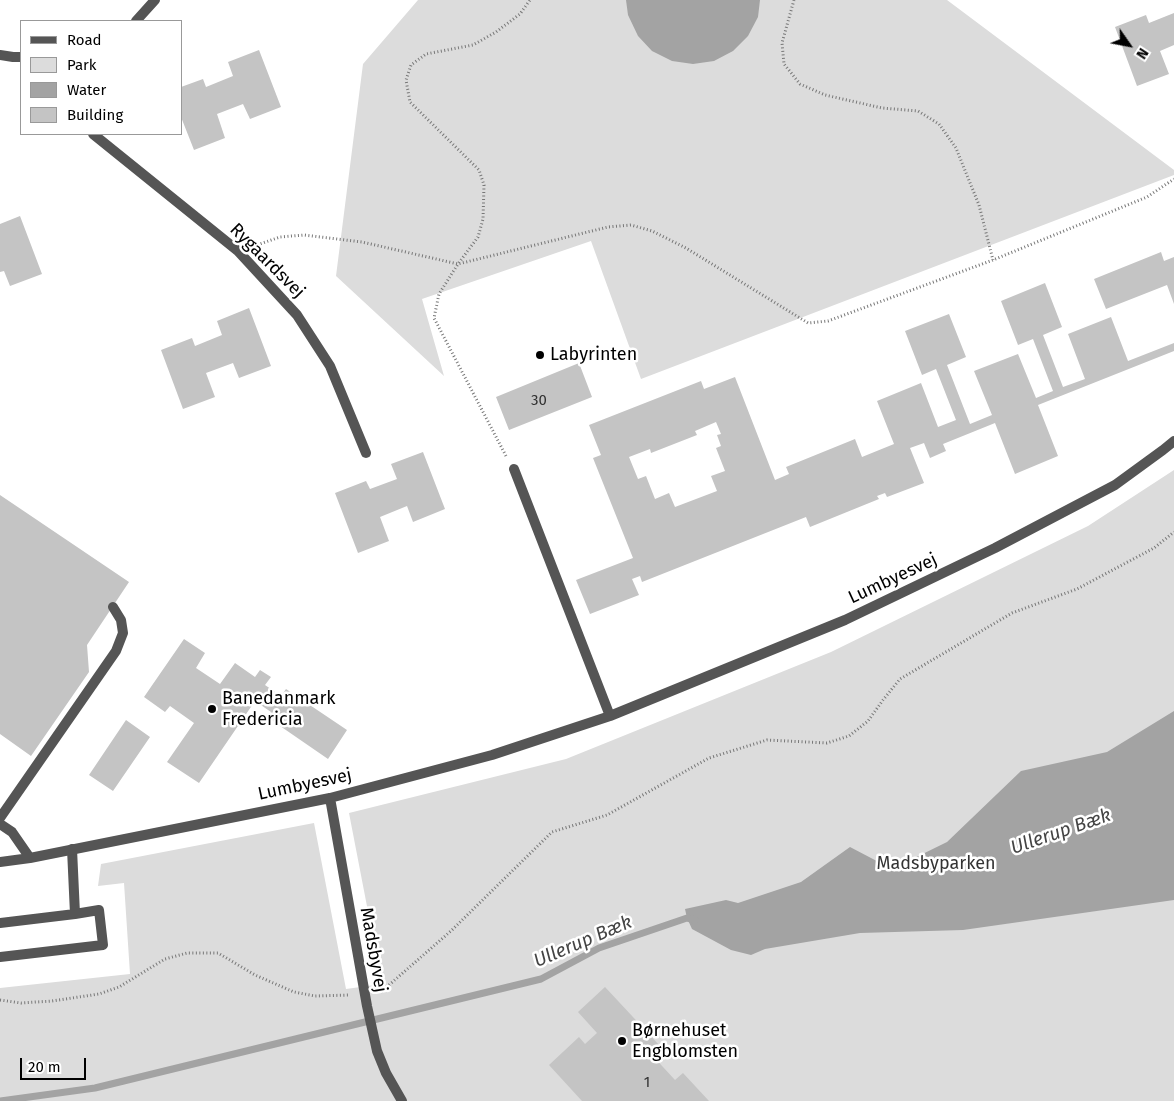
<!DOCTYPE html>
<meta charset="utf-8">
<style>
body{margin:0}
#map{position:relative;width:1174px;height:1101px;overflow:hidden;background:#fff;font-family:"Fira Sans",sans-serif}
canvas{display:block}
.legend{position:absolute;left:20px;top:20px;width:162px;height:115px;box-sizing:border-box;background:#fff;border:1px solid #999;margin:0;padding:6px 9px;list-style:none;font-size:15px;color:#000}
.legend li{display:flex;align-items:center;gap:10px;height:25px}
.legend b{width:25px;border:1px solid #999}
.north{position:absolute;left:1104px;top:20px;width:50px;height:50px;-webkit-text-stroke:4px #fff;paint-order:stroke;rotate:123deg;font-size:14px;font-weight:700;line-height:20px;text-align:center;color:#000}
.north::after{content:'';display:block;margin:auto;width:18px;height:22px;background:#000;clip-path:polygon(50% 0,100% 100%,50% 72%,0 100%)}
.scale{position:absolute;left:20px;top:1058px;width:66px;height:22px;box-sizing:border-box;border:2px solid #000;border-top:0;padding-left:6px;font-size:15px;line-height:18px;white-space:nowrap;color:#000;-webkit-text-stroke:4px #fff;paint-order:stroke}
</style>
<div id="map">
<canvas width="1174" height="1101"></canvas>
<ul class="legend">
<li><b style="height:6px;background:#555"></b>Road</li>
<li><b style="height:14px;background:#dcdcdc"></b>Park</li>
<li><b style="height:14px;background:#a3a3a3"></b>Water</li>
<li><b style="height:14px;background:#c4c4c4"></b>Building</li>
</ul>
<div class="north">N</div>
<div class="scale">20 m</div>
</div>
<script>
const c = document.querySelector('canvas').getContext('2d');
c.lineJoin = 'round';
function fill(path, color) {
  c.fillStyle = color;
  c.fill(path, 'evenodd');
}
function toPath(rows) {
  const path = new Path2D();
  for (const r of rows) {
    path.moveTo(r[0], r[1]);
    for (let i = 2; i < r.length; i += 2) path.lineTo(r[i], r[i + 1]);
  }
  return path;
}
function trace(path, color, width, dash) {
  c.strokeStyle = color;
  c.lineWidth = width;
  c.lineCap = dash ? 'butt' : 'round';
  c.setLineDash(dash || []);
  c.stroke(path);
}
function write(font, color, halo, rows, align = 'center') {
  c.font = font + ' "Fira Sans",sans-serif';
  c.lineWidth = 5;
  c.setLineDash([]);
  c.textBaseline = 'middle';
  c.strokeStyle = halo;
  c.fillStyle = color;
  for (const [text, x, y, turn = 0] of rows) {
    c.save();
    c.translate(x, y);
    c.rotate((+turn || 0) * Math.PI / 180);
    c.textAlign = isNaN(turn) ? turn : align;
    if (halo) c.strokeText(text, 0, 0);
    c.fillText(text, 0, 0);
    c.restore();
  }
}
const green = toPath([
 [418,0,947,0,1174,170,1174,175,641,379,591,241,422,299,444,376,336,276,363,64],
 [1174,470,1174,1101,0,1101,0,988,130,974,124,883,98,886,101,864,314,823,346,989,382,984,349,813,566,759,831,652,1088,526]
]);
const water = toPath([
 [626,0,760,0,758,17,748,36,733,51,714,61,693,64,672,61,652,51,638,36,628,15],
 [1174,711,1174,900,963,930,860,933,765,949,751,955,731,950,692,929,687,918,685,909,726,900,738,903,801,882,850,847,892,869,947,842,1021,771,1107,752]
]);
const stream = toPath([
 [0,1101,95,1088,541,979,599,948,687,918,695,920]
]);
const building = toPath([
 [1174,13,1174,45,1160,51,1169,74,1137,86,1115,27,1146,15,1149,23],
 [259,50,281,107,250,119,243,104,217,114,225,138,194,150,181,117,181,87,203,79,206,87,233,76,228,62],
 [20,216,42,274,10,286,4,271,0,272,0,224],
 [1161,252,1164,261,1174,257,1174,304,1167,285,1106,309,1094,279],
 [1045,283,1062,327,1043,335,1063,387,1085,379,1068,334,1111,317,1128,361,1174,343,1174,351,1038,405,1058,456,1015,474,995,423,943,444,946,451,930,458,924,443,910,448,924,483,887,497,885,493,877,496,879,499,810,527,806,517,642,582,640,576,632,579,639,595,590,614,576,580,633,558,593,458,601,455,589,425,701,381,704,389,735,377,775,480,789,474,786,467,855,439,862,457,894,444,877,401,921,383,938,427,956,420,936,369,922,375,905,331,949,314,966,357,947,365,970,424,992,415,974,371,1018,354,1036,398,1053,391,1033,339,1018,345,1001,301],
 [716,422,721,434,717,435,721,446,716,448,725,471,711,476,717,491,675,507,669,493,655,499,646,476,638,479,629,457,650,449,651,453,697,435,695,431],
 [249,308,271,366,239,378,233,363,206,373,215,397,183,409,161,350,192,338,195,346,222,335,217,321],
 [579,363,592,397,509,430,496,397],
 [423,452,445,509,413,522,407,506,380,517,389,541,358,553,335,493,366,481,370,489,397,479,391,464],
 [0,495,129,582,87,645,89,672,31,756,0,734],
 [184,639,205,653,196,668,220,684,235,663,255,677,260,670,271,677,265,685,281,696,286,689,347,730,328,759,267,717,271,712,255,701,199,783,167,762,194,723,170,706,165,712,144,697],
 [126,720,150,737,113,791,89,775],
 [605,987,660,1046,651,1054,675,1080,683,1073,709,1101,582,1101,549,1065,579,1037,585,1044,597,1033,578,1012]
]);
const path = toPath([
 [794,0,782,43,784,64,800,84,825,95,882,108,918,111,939,124,956,148,979,205,993,260],
 [254,246,280,237,304,235,362,242,458,264,608,227,631,225,652,231,686,248,808,323,828,321,993,260,1147,197,1174,179],
 [506,456,434,318,439,294,458,264,478,237,483,219,484,185,479,170,410,102,406,80,411,65,426,54,473,45,496,32,520,14,530,0],
 [381,992,452,930,552,832,607,815,709,758,767,740,827,743,849,736,868,721,883,700,900,679,1012,613,1077,589,1154,548,1174,532],
 [0,1000,21,1003,52,1001,99,994,119,987,165,959,187,953,218,953,255,975,294,992,315,996,350,995]
]);
const service = toPath([
 [0,818,116,651,123,633,121,620,113,607],
 [0,923,75,914,72,849],
 [0,957,103,945,99,910,75,914]
]);
const minor = toPath([
 [136,21,155,0],
 [0,55,13,57,21,57],
 [93,134,238,251,297,315,330,366,366,453],
 [514,469,610,716],
 [330,798,367,1006,377,1051,386,1073,402,1101],
 [0,824,12,832,30,858],
 [0,862,30,858,330,798,492,755,610,716,845,620,995,548,1115,485,1163,450,1174,441]
]);
const markers = [
 [540,355,5,"#000"],
 [212,709,5,"#000"],
 [622,1041,5,"#000"]
];
const numberNames = [
 ["30",539,401],
 ["1",647,1083]
];
const streetNames = [
 ["Rygaardsvej",267,261,45],
 ["Lumbyesvej",893,579,-25],
 ["Lumbyesvej",305,785,-12],
 ["Madsbyvej",373,950,80]
];
const poiNames = [
 ["Labyrinten",550,355],
 ["Banedanmark",222,699],
 ["Fredericia",222,720],
 ["Børnehuset",632,1031],
 ["Engblomsten",632,1052]
];
const parkNames = [
 ["Madsbyparken",936,864]
];
const waterNames = [
 ["Ullerup Bæk",1061,832,-19],
 ["Ullerup Bæk",583,942,-23]
];
fill(green, '#dcdcdc');
fill(water, '#a3a3a3');
trace(stream, '#a3a3a3', 7);
fill(building, '#c4c4c4');
trace(path, '#777', 3, [1, 2.5]);
trace(service, '#555', 10);
trace(minor, '#555', 10);
for (const [x, y, r, color] of markers) {
  const dot = new Path2D();
  dot.arc(x, y, r, 0, 2 * Math.PI);
  c.fillStyle = color;
  c.fill(dot);
  trace(dot, '#fff', 2);
}
write('15px', '#313131', null, numberNames);
write('18px', '#000', '#fff', streetNames);
write('18px', '#000', '#fff', poiNames, 'left');
write('18px', '#333', '#fff', parkNames);
write('italic 19px', '#444', '#fff', waterNames);
</script>
